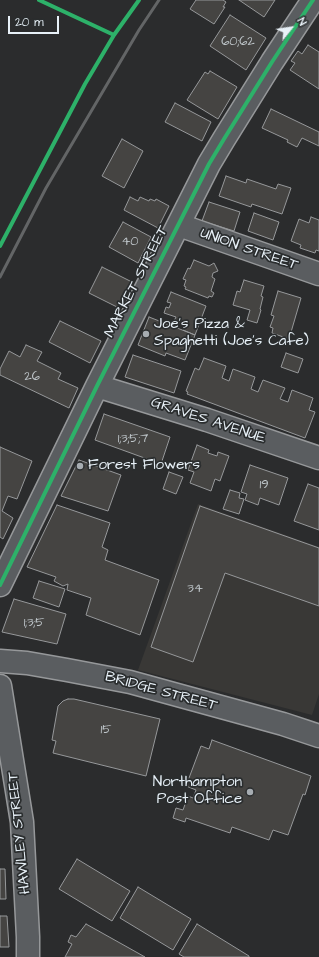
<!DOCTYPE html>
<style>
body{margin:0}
#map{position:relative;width:319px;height:957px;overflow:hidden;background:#2b2c2d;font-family:"Architects Daughter",sans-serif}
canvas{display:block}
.north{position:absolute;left:271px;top:8px;width:40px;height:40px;-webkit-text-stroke:3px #2a2d2e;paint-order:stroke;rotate:60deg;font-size:11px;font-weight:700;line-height:16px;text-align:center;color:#e8f1f8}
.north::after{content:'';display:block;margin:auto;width:14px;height:18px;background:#e8f1f8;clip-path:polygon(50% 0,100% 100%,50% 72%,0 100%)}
.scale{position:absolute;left:8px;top:16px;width:51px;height:18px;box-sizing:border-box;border:2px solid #e8f1f8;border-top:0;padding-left:5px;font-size:12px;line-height:14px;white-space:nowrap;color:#e8f1f8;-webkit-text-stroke:3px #2a2d2e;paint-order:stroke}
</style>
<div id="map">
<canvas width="319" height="957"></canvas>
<div class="north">N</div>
<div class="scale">20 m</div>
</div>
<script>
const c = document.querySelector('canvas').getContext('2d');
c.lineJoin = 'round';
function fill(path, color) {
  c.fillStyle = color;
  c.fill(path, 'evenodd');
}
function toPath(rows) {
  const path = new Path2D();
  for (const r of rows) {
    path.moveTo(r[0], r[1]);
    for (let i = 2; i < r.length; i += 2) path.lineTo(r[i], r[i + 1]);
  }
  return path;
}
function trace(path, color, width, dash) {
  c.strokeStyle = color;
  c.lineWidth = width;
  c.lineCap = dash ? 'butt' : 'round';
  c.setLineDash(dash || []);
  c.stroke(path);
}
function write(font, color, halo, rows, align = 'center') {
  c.font = font + ' "Architects Daughter",sans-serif';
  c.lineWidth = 3.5;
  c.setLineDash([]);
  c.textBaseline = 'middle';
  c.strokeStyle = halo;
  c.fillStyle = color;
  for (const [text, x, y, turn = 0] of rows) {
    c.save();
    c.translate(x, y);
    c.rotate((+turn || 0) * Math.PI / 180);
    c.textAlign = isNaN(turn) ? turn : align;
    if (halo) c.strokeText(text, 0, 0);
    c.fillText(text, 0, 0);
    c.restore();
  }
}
const built = toPath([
 [198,504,319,547,319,694,312,715,138,670]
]);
const building = toPath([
 [196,0,223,0,226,2,223,7,225,7,214,24,190,9,196,0],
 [239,0,275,0,264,17,239,0],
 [230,15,266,38,246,70,210,46,230,15],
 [308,45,319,52,319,89,290,70,295,63,291,61,298,51,302,54,308,45],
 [210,71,237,87,218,119,187,100,205,72,208,74,210,71],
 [175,103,211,122,202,141,165,122,175,103],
 [271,109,319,132,319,146,302,138,297,147,287,142,288,140,262,128,271,109],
 [122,139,143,151,124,188,102,176,122,139],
 [226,176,246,183,247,179,276,189,278,184,291,188,282,214,252,204,251,207,219,196,226,176],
 [130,197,138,201,140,197,149,201,150,199,155,201,156,199,169,206,158,228,124,210,130,197],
 [209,202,240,212,234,231,202,221,209,202],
 [254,213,279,222,273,240,248,231,254,213],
 [311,217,319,220,319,251,316,250,315,253,300,248,301,245,291,241,299,219,309,223,311,217],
 [123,222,151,237,138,263,109,247,123,222],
 [194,260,209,266,214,263,218,271,213,273,212,277,215,279,211,291,214,293,212,297,209,296,208,298,185,289,186,287,184,286,186,280,183,279,188,268,190,269,194,260],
 [102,267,132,282,119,308,89,293,102,267],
 [244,280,264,286,261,296,263,297,260,309,261,310,257,323,247,320,250,310,233,305,237,291,240,292,244,280],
 [278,291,301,298,289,339,272,333,273,328,270,327,274,316,271,315,278,291],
 [171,292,206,306,195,335,183,330,186,325,174,321,176,317,164,313,166,307,169,308,171,303,167,302,171,292],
 [149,317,195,335,185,360,166,353,165,356,138,345,149,317],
 [60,321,101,341,90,363,49,342,60,321],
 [26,345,42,352,37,361,61,373,58,379,78,388,69,408,0,375,0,369,9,351,20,357,26,345],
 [286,353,303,359,298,373,281,367,286,353],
 [133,355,181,371,174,393,125,377,133,355],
 [204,358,226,366,222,378,229,381,233,369,255,377,251,389,258,392,263,380,285,388,280,399,288,402,292,390,313,398,309,410,315,412,305,438,187,394,188,392,186,391,195,368,199,370,204,358],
 [104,414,170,437,161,464,95,440,104,414],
 [197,445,209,450,208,453,217,456,218,452,229,456,220,481,215,479,211,491,190,483,194,472,188,470,197,445],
 [0,447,32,461,17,499,8,496,2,511,13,518,3,539,0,537,0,447],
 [79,460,121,475,108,511,61,496,79,460],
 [250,465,288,478,279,505,260,498,258,505,245,500,247,494,241,492,250,465],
 [169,472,183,477,176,494,163,489,169,472],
 [308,484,319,488,319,530,294,521,308,484],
 [230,490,240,493,239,498,244,499,239,514,223,509,230,490],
 [57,505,110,523,102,547,108,550,105,560,159,580,140,635,86,615,91,598,67,590,68,584,63,586,54,581,56,577,27,567,57,505],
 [200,506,319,548,319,606,225,573,193,662,151,647,200,506],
 [39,581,65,589,59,607,33,598,39,581],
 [14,599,66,614,57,644,2,632,14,599],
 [68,699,74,699,160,719,146,776,53,753,56,741,52,740,58,706,63,701,68,699],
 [212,740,311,776,305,795,303,794,288,835,273,830,269,840,232,827,230,833,186,818,185,822,173,818,176,808,183,810,188,796,193,798,196,790,186,786,201,746,209,749,212,740],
 [77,859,130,891,112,921,59,889,77,859],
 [0,869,5,869,6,899,0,899,0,869],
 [138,887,191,919,173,950,120,918,138,887],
 [0,916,7,916,9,947,0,947,0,916],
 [86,924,145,957,65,957,72,944,68,942,71,935,76,937,86,924],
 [197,924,249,956,249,957,184,957,179,954,197,924]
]);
const minor = toPath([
 [179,225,319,274],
 [97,386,207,420,319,458],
 [0,585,97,386,209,164,224,139,272,62,313,0],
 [0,686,22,822,28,937,28,957]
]);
const highway = toPath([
 [0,661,27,663,67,670,130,682,283,724,319,736]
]);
const rail = toPath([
 [0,277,46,188,139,30,159,0]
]);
const cycleway = toPath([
 [39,0,114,35],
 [0,246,85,84,114,35,139,0],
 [0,585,97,386,209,164,224,139,272,62,313,0]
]);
const markers = [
 [146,334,4,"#a6acb1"],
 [80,466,4,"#a6acb1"],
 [250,792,4,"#a6acb1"]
];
const numberNames = [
 ["60;62",238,42],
 ["40",130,242],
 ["26",32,377],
 ["1;3;5;7",133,439],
 ["19",264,485],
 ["34",195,589],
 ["1;3;5",34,623],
 ["15",106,730]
];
const streetNames = [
 ["UNION STREET",249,250,19],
 ["MARKET STREET",137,282,-63],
 ["GRAVES AVENUE",208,421,18],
 ["BRIDGE STREET",161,692,15],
 ["HAWLEY STREET",20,833,-96]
];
const poiNames = [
 ["Joe's Pizza &",154,325],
 ["Spaghetti (Joe's Cafe)",154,342],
 ["Forest Flowers",88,466],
 ["Northampton",242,783,"right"],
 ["Post Office",242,800,"right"]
];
fill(built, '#393836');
fill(building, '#454442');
trace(building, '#96989a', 1);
trace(minor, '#96989a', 25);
trace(highway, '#96989a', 25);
trace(minor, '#5a5d60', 22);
trace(highway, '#5a5d60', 22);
trace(rail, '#636566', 3);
trace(cycleway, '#2db169', 4);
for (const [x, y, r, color] of markers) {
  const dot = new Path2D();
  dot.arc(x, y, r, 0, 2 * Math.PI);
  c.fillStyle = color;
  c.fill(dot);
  trace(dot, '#2a2d2e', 1.5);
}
write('13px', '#bfc6ca', null, numberNames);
write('15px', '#e8f1f8', '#2a2d2e', streetNames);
write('15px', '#e8f1f8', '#2a2d2e', poiNames, 'left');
</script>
